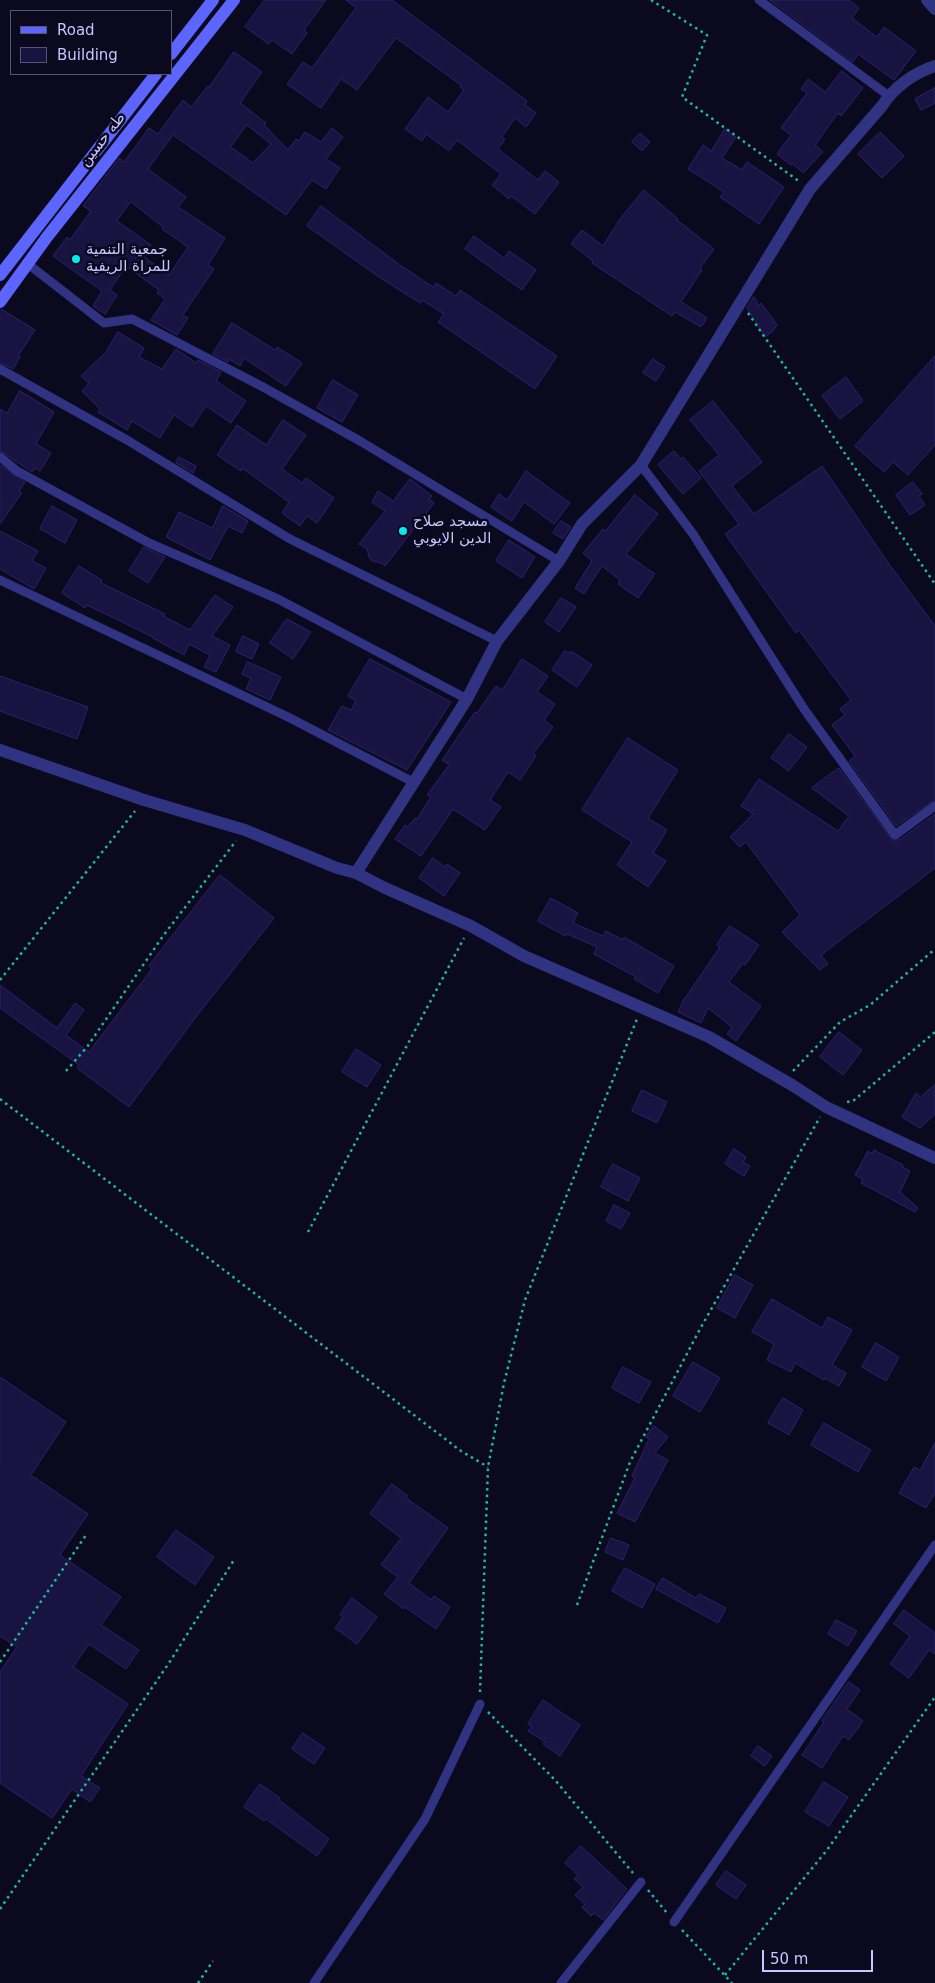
<!DOCTYPE html>
<meta charset="utf-8">
<style>
body{margin:0}
#map{position:relative;width:935px;height:1983px;overflow:hidden;background:#0b091d;font-family:"DejaVu Sans",sans-serif}
canvas{display:block}
.legend{position:absolute;left:10px;top:10px;width:162px;height:65px;box-sizing:border-box;background:#0b091d;border:1px solid #565477;margin:0;padding:6px 9px;list-style:none;font-size:15px;color:#c6c5ff}
.legend li{display:flex;align-items:center;gap:10px;height:25px}
.legend b{width:25px;border:1px solid #565477}
.scale{position:absolute;left:762px;top:1950px;width:111px;height:22px;box-sizing:border-box;border:2px solid #c6c5ff;border-top:0;padding-left:6px;font-size:15px;line-height:18px;white-space:nowrap;color:#c6c5ff;-webkit-text-stroke:4px #0b091d;paint-order:stroke}
</style>
<div id="map">
<canvas width="935" height="1983"></canvas>
<ul class="legend">
<li><b style="height:6px;background:#5c66ff"></b>Road</li>
<li><b style="height:14px;background:#181340"></b>Building</li>
</ul>
<div class="scale">50 m</div>
</div>
<script>
const ctx = document.querySelector('canvas').getContext('2d');
ctx.lineJoin = 'round';
function paint(path, color) { ctx.fillStyle = color; ctx.fill(path, 'evenodd'); }
function trace(path, color, width, dash) { ctx.strokeStyle = color; ctx.lineWidth = width; ctx.lineCap = dash ? 'butt' : 'round'; ctx.setLineDash(dash || []); ctx.stroke(path); }
function write(font, color, halo, rows, align = 'center') {
  ctx.font = font + ' "DejaVu Sans","Noto Naskh Arabic",sans-serif'; ctx.lineWidth = 5; ctx.setLineDash([]); ctx.textBaseline = 'middle'; ctx.strokeStyle = halo; ctx.fillStyle = color; for (const [text, x, y, turn = 0] of rows) {
    ctx.save(); ctx.translate(x, y); ctx.rotate((+turn || 0) * Math.PI / 180); ctx.textAlign = isNaN(turn) ? turn : align; if (halo) ctx.strokeText(text, 0, 0); ctx.fillText(text, 0, 0); ctx.restore();
  }
}
const building = new Path2D(`
 M265,0h61l-22,30 3,3 -15,21 -20,-14 -3,4 -24,-17z
 M346,0h46l135,101 -2,4 11,8 -10,14 -11,-9 -13,19 3,2 -7,10 40,31 7,-9 14,11 -24,32 -24,-18 -2,3 -17,-14 9,-11 -44,-34 -8,11 -23,-17 -4,7 -17,-12 23,-32 20,15 16,-22 -4,-3 1,-2 -65,-47 -39,52 -16,-11 -20,29 -34,-24 16,-22 9,6 44,-60z
 M770,0h79l10,8 -7,10 25,19 7,-10 32,24 -22,29 -36,-26 -5,8z
 M234,52l28,20 -22,31 26,20 -2,2 24,25 8,-11 3,2 6,-9 16,10 11,-14 11,9 -17,22 14,9 -14,21 -14,-9 -26,35 -113,-80 -25,34 38,28 -8,10 47,31 -17,27 6,4 -31,46 5,3 -11,17 -26,-15 14,-21 -8,-6 2,-3 -33,-24 -16,24 7,5 -12,19 -12,-8 9,-15 -49,-35 14,-19 3,3 21,-29 -8,-5 36,-48 5,4 25,-34 9,6 25,-34 8,7 17,-21 1,1zM247,125l24,19 -18,19 -22,-16zM131,202l32,25 -1,2 26,18 -19,28 -26,-19 8,-11 -34,-24z
 M842,71l21,17 -22,28 -3,-3 -23,32 8,7 -20,21 -11,-10 -1,2 -14,-11 14,-19 -10,-7 26,-35 -6,-4 7,-10 17,13z
 M935,88v15l-14,7 -6,-11z
 M725,129l11,8 -14,21 20,12 5,-8 37,25 -25,37 -39,-27 4,-5 -36,-23 15,-24 8,6z
 M880,132l24,24 -22,22 -24,-24z
 M640,133l10,9 -8,9 -10,-9z
 M644,190l34,29 -1,1 37,29 -14,19 2,2 -21,32 26,16 -6,9 -26,-15 -3,4 -80,-53 1,-2 -22,-17 11,-14 21,16 17,-27z
 M321,206l79,59 33,22 3,-4 20,13 4,-6 97,66 -22,33 -97,-67 6,-8 -22,-14 -2,3 -41,-26 -72,-51z
 M474,236l30,22 5,-7 27,19 -14,20 -57,-41z
 M754,297l5,9 2,-3 16,22 -5,7 -7,5 -18,-29z
 M0,310h3l32,20 -17,26 2,1 -7,12 -13,-6z
 M232,323l43,27 2,-3 25,16 -16,23 -42,-28 -4,8 -11,-7 -1,3 -15,-8z
 M118,332l26,16 -5,9 23,12 14,-20 20,14 2,-3 23,12 -5,9 30,20 -15,22 -25,-17 -14,21 -18,-12 -14,23 -28,-17 -5,9 -29,-18 2,-3 -18,-18 7,-8 -8,-7 25,-24z
 M935,356v89l-27,30 -15,-13 -9,10 -29,-26z
 M653,359l12,8 -9,14 -13,-8z
 M846,377l17,24 -23,18 -18,-23z
 M333,380l25,15 -16,27 -25,-14z
 M20,391l34,21 -18,32 15,9 -11,18 -5,-3 -3,4 -32,-21v-42l7,4z
 M713,401l49,61 -30,24 22,28 68,-48 67,98 46,62v174l-39,26 -47,-65 6,-5 -23,-31 13,-10 -5,-6 11,-9 -52,-70 -3,3 -71,-99 14,-10 -40,-53 20,-16 -29,-35z
 M283,420l23,15 -24,34 20,14 4,-5 28,20 -17,25 -10,-7 -7,10 -18,-13 7,-11 -47,-34 -1,3 -24,-16 20,-30 29,20z
 M674,451l7,8 2,-2 18,21 -18,16 -25,-29z
 M179,457l17,9 -3,7 -17,-10z
 M0,465l25,17 -6,9 3,2 -22,31z
 M526,471l44,32 -16,21 -30,-22 -12,19 -21,-14 8,-13 8,6z
 M410,479l22,17 -3,3 5,4 -49,63 -4,-3 -9,-2 -3,-4 -2,-8 -8,-5 26,-33 -13,-9 6,-11 15,10z
 M913,482l9,12 -3,2 6,9 -15,10 -14,-20z
 M635,495l23,19 -32,40 29,20 -17,24 -20,-14 2,-4 -18,-14 -18,28 -9,-6 17,-27 -9,-8 20,-24 2,2z
 M52,506l25,14 -12,23 -25,-14z
 M223,506l25,15 -6,12 -14,-7 -18,34 -44,-23 13,-25 33,16z
 M561,521l10,6 -8,12 -10,-6z
 M0,531l38,20 -6,10 14,7 -12,21 -34,-20z
 M509,540l26,17 -13,21 -26,-17z
 M144,547l21,10 -17,26 -19,-12z
 M79,566l23,14 -1,3 64,31 -2,2 27,14 25,-35 18,12 -21,29 18,9 -14,27 -12,-5 6,-12 -21,-11 -5,11 -31,-17v-1l-66,-32 -2,3 -23,-15z
 M561,598l15,9 -17,25 -14,-10z
 M287,619l24,13 -18,27 -23,-16z
 M243,636l16,8 -7,15 -16,-7z
 M565,651l4,2 2,-2 21,14 -15,22 -25,-17z
 M370,659l81,43 -44,68 -79,-40 14,-24 9,4 5,-9 -8,-5z
 M522,659l26,17 -11,16 18,12 -11,16 9,7 -20,27 3,2 -16,24 -12,-8 -18,28 11,7 -16,23 -32,-21 -32,47 -26,-17 10,-14 3,2 7,-9 2,1 14,-22 -4,-2 22,-30 -7,-5 33,-48 2,1 19,-27 6,4z
 M248,662l33,15 -11,23 -24,-11 5,-11 -9,-4z
 M0,676l88,31 -11,32 -77,-28z
 M789,734l18,13 -18,24 -18,-13z
 M628,738l50,32 -30,48 19,12 -14,23 13,8 -18,26 -31,-22 15,-23 -50,-32z
 M839,768l53,72h7l36,-26v54l-114,87 7,9 -8,6 -38,-38 18,-17 -54,-73 -6,5 -10,-10 23,-23 -12,-8 18,-27 79,52 11,-15 -37,-28z
 M433,858l12,9 2,-3 13,9 -16,23 -25,-18z
 M220,875l54,43 -75,95 -70,94 -52,-39 2,-3 -79,-57v-23l57,43 18,-25 9,7 -18,25 23,17 63,-83 -3,-3z
 M551,898l27,15 -5,10 30,13 3,-5 17,9 1,-3 50,29 -16,27 -24,-14 2,-2 -42,-23 3,-7 -30,-13 -2,2 -27,-15z
 M730,926l29,19 -14,20 -2,-2 -14,19 32,24 -25,35 -9,-7 5,-7 -24,-19 -7,15 -23,-11 5,-11 37,-54 -3,-2z
 M839,1032l23,18 -19,25 -23,-18z
 M356,1049l25,16 -14,22 -25,-15z
 M935,1085v29l-15,14 -18,-11 14,-24 4,4z
 M642,1090l25,12 -10,21 -25,-12z
 M734,1149l12,8 -3,5 7,4 -6,10 -19,-12z
 M874,1150l29,15 -1,2 8,4 -10,21 18,16 -3,4 -54,-29 2,-4 -8,-4 13,-24 5,3z
 M613,1164l27,14 -12,23 -27,-14z
 M614,1205l16,8 -9,16 -15,-8z
 M735,1275l18,10 -18,33 -18,-10z
 M772,1299l50,29 6,-11 24,13 -20,35 14,8 -7,13 -14,-8 -1,2 -29,-17 -4,9 -24,-12 7,-16 -22,-12z
 M876,1343l23,14 -13,24 -24,-14z
 M693,1362l27,16 -20,34 -27,-16z
 M623,1367l28,15 -12,21 -27,-15z
 M0,1377l66,45 -35,53 57,39 -28,41 61,42 -20,28 38,25 -13,19 -37,-25 -16,23 55,37 -47,72 19,12 -10,14 -18,-13 -20,29 -52,-35v-111l17,-25 -17,-11z
 M783,1398l20,12 -14,25 -21,-12z
 M824,1423l47,27 -13,22 -47,-27z
 M654,1426l14,11 -13,16 13,7 -33,62 -18,-9 18,-35 -3,-2 17,-37 -3,-2z
 M935,1443v50l-9,15 -27,-15 15,-26 6,3z
 M392,1484l15,11 -1,3 42,30 -39,55 22,17 3,-4 16,11 -14,22 -31,-22 -1,2 -20,-15 14,-17 -17,-12 20,-27 -31,-24z
 M176,1530l38,27 -19,28 -38,-28z
 M611,1538l18,7 -6,15 -18,-8z
 M625,1568l30,16 -13,24 -30,-17z
 M663,1578l33,20 3,-4 27,14 -8,15 -62,-34z
 M352,1598l25,19 -20,27 -22,-16 8,-11 -3,-2z
 M904,1610l31,23v21l-6,-4 -20,28 -19,-14 20,-28 -16,-12z
 M836,1620l21,11 -9,15 -20,-12z
 M849,1682l11,8 -13,19 16,12 -14,19 -6,-4 -21,32 -20,-13 22,-33 -2,-1z
 M543,1700l37,25 -20,31 -17,-12 2,-2 -17,-11 4,-5 -4,-2z
 M303,1733l22,15 -11,16 -22,-15z
 M758,1746l14,10 -7,10 -14,-10z
 M824,1782l24,15 -19,29 -24,-14z
 M260,1784l20,14 -1,2 50,39 -12,17 -51,-37 -2,2 -20,-14z
 M581,1846l46,43 -24,31 -9,-7 -3,3 -9,-9 3,-3 -10,-9 8,-8 -9,-8 4,-4 -13,-12z
 M726,1871l20,14 -10,14 -20,-14z`);
paint(building, '#181340');
trace(building, '#2b226e', 1);
trace(new Path2D(`
 M651,0l56,35 -25,62 118,85
 M748,313l187,271
 M0,980l135,-169
 M66,1071l21,-24 76,-111 73,-95
 M793,1071l47,-49 30,-17 65,-56
 M0,1099l461,352 27,16
 M847,1102l6,-1 82,-69
 M308,1232l156,-294
 M577,1605l53,-143 70,-133 120,-212
 M0,1662l86,-127
 M480,1692l8,-225 16,-84 21,-83 112,-281
 M488,1712l67,68 78,93
 M648,1890l19,23
 M0,1909l169,-246 65,-103
 M682,1930l50,53
 M725,1975l102,-125 108,-153
 M198,1983l15,-22`), '#1fb9a2', 2.5, [2.5, 4]);
trace(new Path2D(`
 M759,0l130,96
 M28,264l76,59 28,-4 131,68 97,54 199,120
 M0,369l127,71 163,99 207,102
 M0,457l17,14 132,72 129,56 189,100
 M641,465l52,69 111,175 91,126 40,-29
 M0,580l288,137 127,66
 M674,1922l261,-377
 M314,1983l111,-164 55,-115
 M561,1983l80,-101`), '#2f3381', 9);
trace(new Path2D(`
 M927,0l8,9
 M0,750l144,50 101,30 92,38 19,5 29,15 86,38 53,30 185,81 83,48 34,22 109,51
 M356,873l111,-174 30,-58 62,-80 23,-37 59,-59 169,-276 72,-83c12,-19 32,-33 53,-40`), '#2f3381', 12);
trace(new Path2D(`
 M171,54l42,-54
 M0,275l156,-201
 M0,302l47,-65 187,-237`), '#5c66ff', 12);
for (const [x, y, r, color] of [
 [76,259,5,"#00edf0"],
 [403,531,5,"#00edf0"]
]) { const dot = new Path2D(); dot.arc(x, y, r, 0, 2 * Math.PI); ctx.fillStyle = color; ctx.fill(dot); trace(dot, '#0b091d', 2); }
write('15px', '#c6c5ff', '#0b091d', [
 ["طه حسين",103,140,-52]
]);
write('15px', '#c6c5ff', '#0b091d', [
 ["جمعية التنمية",86,250],
 ["للمراة الريفية",86,267],
 ["مسجد صلاح",413,522],
 ["الدين الايوبي",413,539]
], 'left');
</script>
